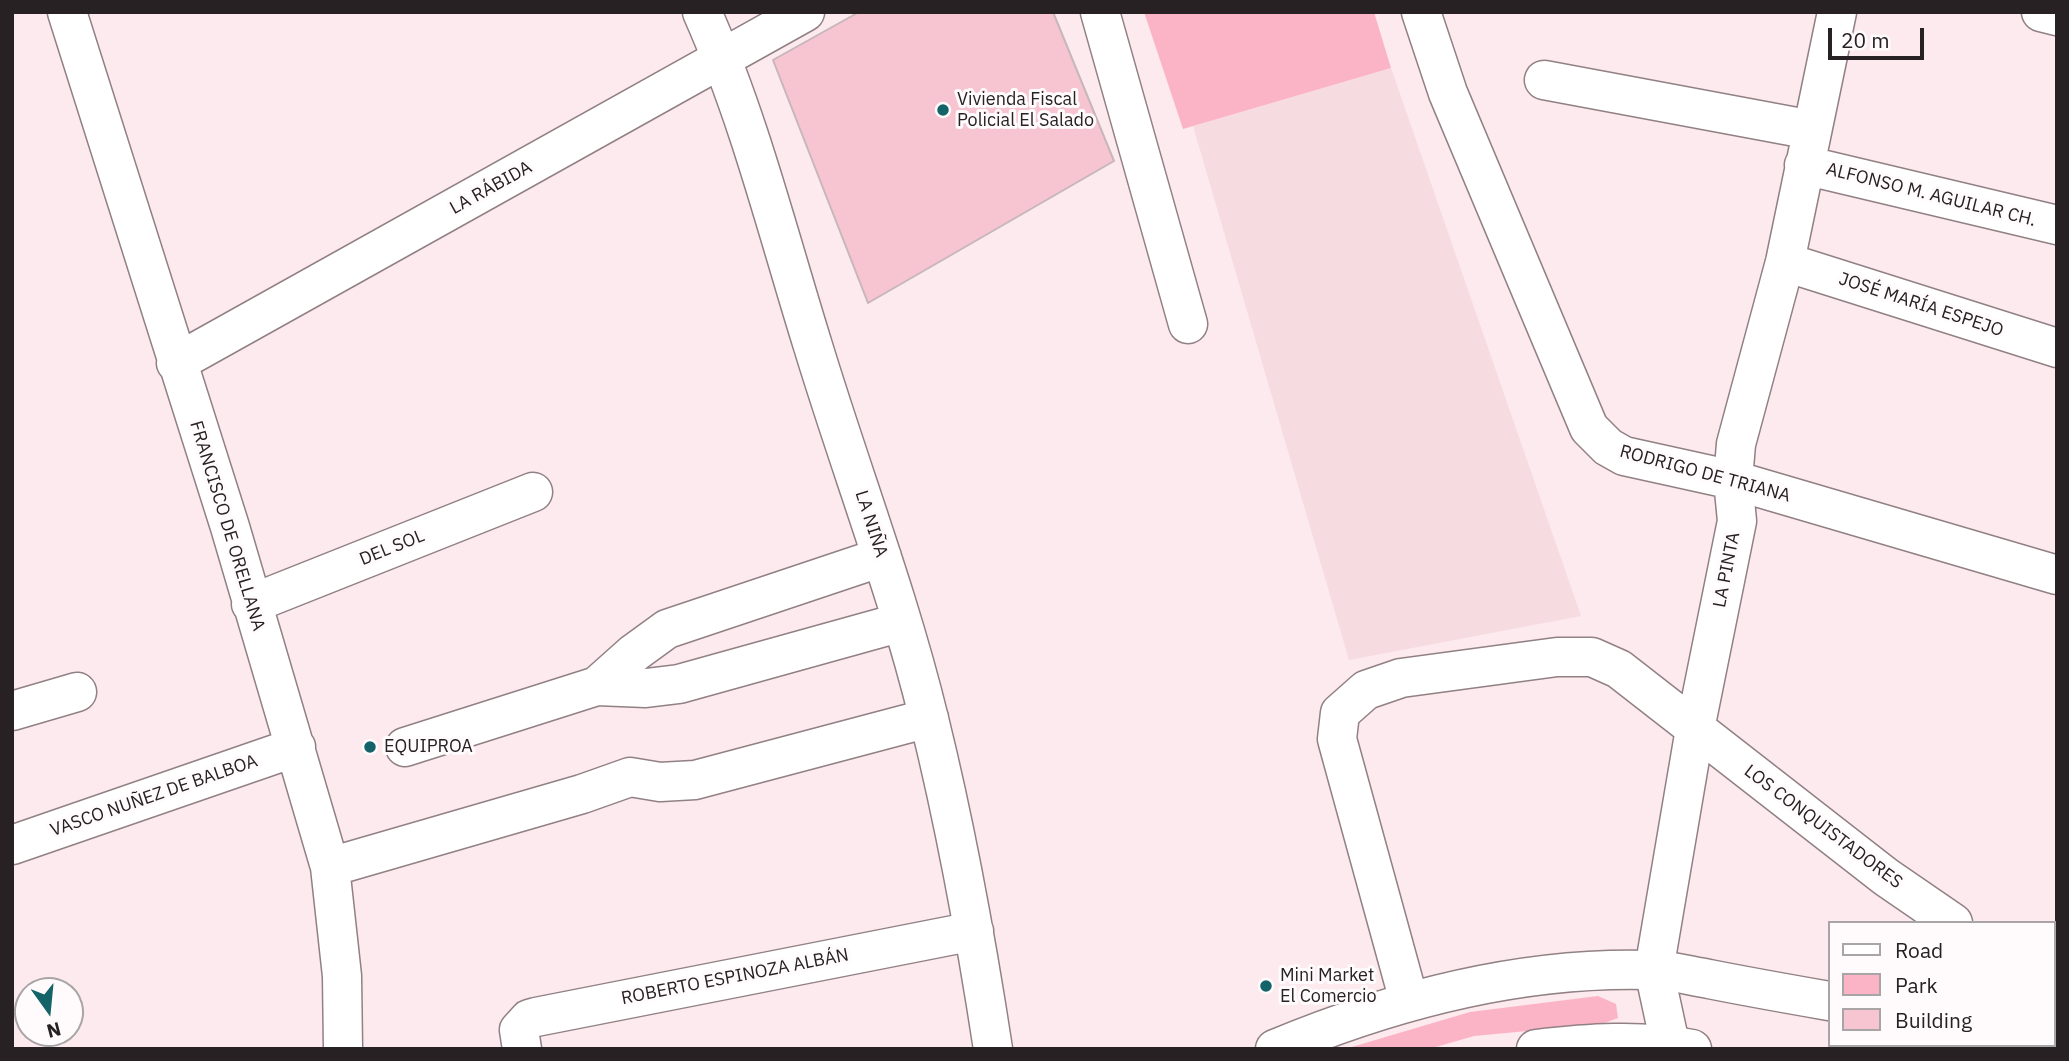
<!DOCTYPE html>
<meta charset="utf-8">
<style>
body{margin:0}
#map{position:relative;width:2069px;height:1061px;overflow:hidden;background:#fceaee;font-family:"IBM Plex Sans",sans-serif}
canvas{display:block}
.frame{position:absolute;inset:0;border:14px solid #282123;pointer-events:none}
.legend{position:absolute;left:1828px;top:921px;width:228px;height:126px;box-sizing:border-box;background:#fffbfc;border:2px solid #a9a4a5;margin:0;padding:9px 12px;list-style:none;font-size:21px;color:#282123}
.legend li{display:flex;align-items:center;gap:14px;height:35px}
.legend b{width:35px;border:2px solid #a9a4a5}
.north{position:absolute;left:14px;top:977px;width:70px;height:70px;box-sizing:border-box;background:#fffbfc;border:2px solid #a9a4a5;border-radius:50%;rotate:165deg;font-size:19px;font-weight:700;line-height:28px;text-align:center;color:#282123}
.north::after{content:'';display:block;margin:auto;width:24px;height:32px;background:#136369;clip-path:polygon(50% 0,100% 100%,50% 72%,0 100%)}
.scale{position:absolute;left:1828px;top:28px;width:96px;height:32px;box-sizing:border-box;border:4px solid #282123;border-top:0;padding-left:9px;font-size:21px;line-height:24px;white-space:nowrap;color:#282123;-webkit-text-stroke:5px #fffbfc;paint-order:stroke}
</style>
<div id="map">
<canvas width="2069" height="1061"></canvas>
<div class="frame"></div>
<ul class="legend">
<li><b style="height:9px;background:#fff"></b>Road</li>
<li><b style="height:19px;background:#fbb4c6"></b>Park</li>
<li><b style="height:19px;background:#f7c5d1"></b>Building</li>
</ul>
<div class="north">N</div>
<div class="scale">20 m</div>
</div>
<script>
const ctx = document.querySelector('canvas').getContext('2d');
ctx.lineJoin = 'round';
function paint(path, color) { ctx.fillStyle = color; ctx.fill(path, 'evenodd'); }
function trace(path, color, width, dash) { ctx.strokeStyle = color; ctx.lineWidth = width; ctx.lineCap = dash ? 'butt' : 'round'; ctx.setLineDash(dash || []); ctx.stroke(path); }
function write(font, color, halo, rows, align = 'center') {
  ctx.font = font + ' "IBM Plex Sans",sans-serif'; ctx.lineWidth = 6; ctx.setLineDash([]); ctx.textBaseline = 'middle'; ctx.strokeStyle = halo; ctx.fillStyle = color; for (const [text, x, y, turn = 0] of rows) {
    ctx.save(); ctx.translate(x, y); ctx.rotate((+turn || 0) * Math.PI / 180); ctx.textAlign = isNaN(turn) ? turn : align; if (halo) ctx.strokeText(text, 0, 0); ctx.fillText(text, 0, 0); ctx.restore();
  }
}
paint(new Path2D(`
 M1391,68l190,548 -232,44 -156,-534z`), '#f6dbe1');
paint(new Path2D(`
 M1144,12h230l17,56 -208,61z
 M1598,996l18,8 2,14 -16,6 -128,12 -45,13h-84l125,-37z`), '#fbb4c6');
const building = new Path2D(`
 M859,12h194l61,149 -246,142 -95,-243z`);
paint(building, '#f7c5d1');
trace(building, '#c7b6ba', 2);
const minor = new Path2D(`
 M67,12l163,515 100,340 12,109 1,73
 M702,12c48,108 76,222 111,334 38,125 85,246 116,373 27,109 47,219 64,330
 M1100,12l88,312
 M1421,12l27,81 141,335 19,19 16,9 109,24 324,95
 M2041,12l16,4
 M1544,80l268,50
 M1804,165l253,60
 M1785,262l272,86
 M176,363l629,-351
 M251,604l282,-112
 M597,686l37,-33 33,-24 215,-72
 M12,711l65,-19
 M405,747l192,-61 49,2 33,-4 223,-62
 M12,845l284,-98
 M330,867l252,-73 48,-17 30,5 35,-2 234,-62
 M2053,992l4,2
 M1409,1001l-72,-262 3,-26 26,-23 35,-12 156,-21h35l27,12 267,208 67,46
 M522,1049l-3,-19 10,-11 7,-2 438,-86
 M1668,1049l2,-5 -16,-74 41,-241 42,-208 -4,-41 3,-36 49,-182 52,-250`);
const major = new Path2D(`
 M1949,1045l7,4
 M1275,1049c120,-50 246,-83 376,-79 19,0 39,6 58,9 40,8 80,15 120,22
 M1536,1049c51,-6 105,-10 156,0`);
trace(minor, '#918084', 41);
trace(major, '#918084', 41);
trace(minor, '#fff', 38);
trace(major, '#fff', 38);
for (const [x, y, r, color] of [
 [943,110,7,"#136369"],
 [370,747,7,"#136369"],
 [1266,986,7,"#136369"]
]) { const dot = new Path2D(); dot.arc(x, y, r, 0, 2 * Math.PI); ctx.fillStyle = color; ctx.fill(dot); trace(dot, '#fffbfc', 2.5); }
write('18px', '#282123', '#fffbfc', [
 ["Vivienda Fiscal",957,100],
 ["Policial El Salado",957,121],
 ["EQUIPROA",384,747],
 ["Mini Market",1280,976],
 ["El Comercio",1280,997]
], 'left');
write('18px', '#282123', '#fffbfc', [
 ["LA RÁBIDA",491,188,-29],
 ["ALFONSO M. AGUILAR CH.",1931,195,14],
 ["JOSÉ MARÍA ESPEJO",1921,305,18],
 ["RODRIGO DE TRIANA",1705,474,15],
 ["LA NIÑA",871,524,72],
 ["FRANCISCO DE ORELLANA",227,526,73],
 ["DEL SOL",392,548,-22],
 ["LA PINTA",1727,570,-79],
 ["VASCO NUÑEZ DE BALBOA",154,796,-19],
 ["LOS CONQUISTADORES",1823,827,37],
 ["ROBERTO ESPINOZA ALBÁN",735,977,-11]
]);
</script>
